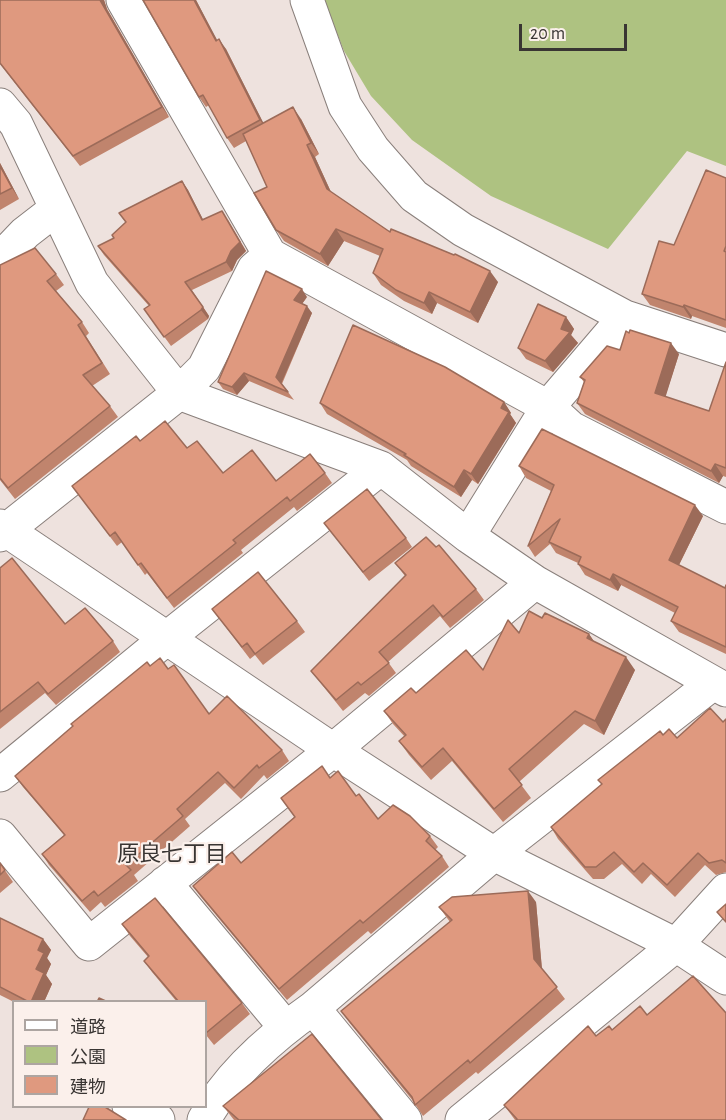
<!DOCTYPE html>
<meta charset="utf-8">
<style>
body{margin:0}
#map{position:relative;width:726px;height:1120px;overflow:hidden;background:#eee2de;font-family:"Alegreya Sans","Noto Sans JP",sans-serif}
canvas{display:block}
.legend{position:absolute;left:12px;top:1000px;width:195px;height:108px;box-sizing:border-box;background:#fbf0eb;border:2px solid #ada5a1;margin:0;padding:8px 10px;list-style:none;font-size:18px;color:#393533}
.legend li{display:flex;align-items:center;gap:12px;height:30px}
.legend b{width:30px;border:2px solid #ada5a1}
.scale{position:absolute;left:519px;top:24px;width:108px;height:27px;box-sizing:border-box;border:3px solid #393533;border-top:0;padding-left:8px;font-size:18px;line-height:21px;white-space:nowrap;color:#393533;-webkit-text-stroke:4px #fbf0eb;paint-order:stroke}
</style>
<div id="map">
<canvas width="726" height="1120"></canvas>
<ul class="legend">
<li><b style="height:8px;background:#fff"></b>道路</li>
<li><b style="height:16px;background:#aec281"></b>公園</li>
<li><b style="height:16px;background:#df997f"></b>建物</li>
</ul>
<div class="scale">20 m</div>
</div>
<script>
const ctx = document.querySelector('canvas').getContext('2d');
ctx.lineJoin = 'round';
function paint(path, color) { ctx.fillStyle = color; ctx.fill(path, 'evenodd'); }
function trace(path, color, width, dash) { ctx.strokeStyle = color; ctx.lineWidth = width; ctx.lineCap = dash ? 'butt' : 'round'; ctx.setLineDash(dash || []); ctx.stroke(path); }
function write(font, color, halo, rows, align = 'center') {
  ctx.font = font + ' "Alegreya Sans","Noto Sans JP",sans-serif'; ctx.lineWidth = 4.5; ctx.setLineDash([]); ctx.textBaseline = 'middle'; ctx.strokeStyle = halo; ctx.fillStyle = color; for (const [text, x, y, turn = 0] of rows) {
    ctx.save(); ctx.translate(x, y); ctx.rotate((+turn || 0) * Math.PI / 180); ctx.textAlign = isNaN(turn) ? turn : align; if (halo) ctx.strokeText(text, 0, 0); ctx.fillText(text, 0, 0); ctx.restore();
  }
}
paint(new Path2D(`
 M324,0h402v166l-39,-15 -79,98 -117,-53 -79,-56 -41,-44 -27,-45z`), '#aec281');
const minor = new Path2D(`
 M123,0l147,255 278,152 23,21 155,79
 M307,0l38,106 28,43 41,47 49,34 162,87 101,33
 M0,105l16,19 76,159 87,110 202,75 87,68 67,46 191,108
 M0,259l25,-26 31,-24
 M0,526l333,224 161,104 182,91 50,33
 M0,535l179,-142 25,-25 50,-99 16,-14
 M468,536l80,-129 77,-90
 M0,775l167,-137 214,-170
 M0,836l89,108 244,-194 202,-168
 M165,883l121,145
 M313,1008l92,112
 M129,1106l29,14
 M204,1120c23,-44 69,-84 109,-112l181,-154 218,-170
 M462,1120l214,-175 50,-55`);
trace(minor, '#897f7b', 35);
trace(minor, '#fff', 33);
paint(new Path2D(`
 M0,0h104l3,9 62,108 -89,49 -80,-102z
 M196,0l21,41 9,8 37,74 38,-4 18,35 -4,3 16,35 59,40 108,50 -20,41 -41,-20 -5,11 -28,-13 -23,-16 -8,-12 7,-17 -36,-15 -16,25 -44,-25 -8,-11 -9,-43 -21,-46 -12,7 -7,-10 -18,-33 -3,2 -7,-10z
 M0,163l19,36 -19,11z
 M726,178v150l-34,-12 -1,3 -41,-14 -8,-11 32,-49z
 M182,181l6,9 15,30h25l18,31 -9,9 -5,11 -40,19 17,26 -1,3 -37,27 -27,-37 5,-3 -45,-51 -6,-9 16,-8 12,-15 -7,-10z
 M0,265l56,9 8,11 -8,6 26,31 7,11 -3,3 24,38 -18,12 18,20 8,11 -103,82 -15,-19z
 M307,297l-5,7 10,9 -30,71 12,16 -45,-19 -12,14 -14,-6 -5,-7z
 M566,317l8,12 -3,6 7,8 -25,29 -27,-13 -8,-11z
 M620,350l59,4 -14,43 44,14 17,-49v115l-3,-1 -4,7 -134,-69 -8,-11 7,-21 -4,-5z
 M504,402l7,11 -1,1 6,9 -38,61 -6,-4 -11,17 -50,-31 -4,-6 -80,-46 -7,-11z
 M140,441l47,7 36,25 53,8 49,-8 7,10 -35,28 -3,-4 -53,43 2,3 -69,55 -27,-35 -2,2 -23,-33 -5,4 -45,-60z
 M519,466l184,50 -24,49 46,23 1,-3v69l-47,-22 -8,-11 4,-8 -54,-28 -3,6 -33,-16 -7,-11v-1l-22,-10 -6,-9 -15,13 -7,-11 23,-55 -25,-13z
 M324,523l82,15 6,9 -43,34z
 M436,547l40,42 8,11 -34,28 -10,-12 -52,46 8,11 -27,23 -4,-3 -22,18 -32,-40 94,-95 -10,-13z
 M0,568l65,56 48,17 7,11 -64,53 -11,-12 -45,36z
 M212,609l85,12 8,11 -42,33 -8,-10 -5,4z
 M542,618l47,16 5,8 41,28 -31,65 -20,-11 -65,58 12,16 -28,24 -51,-61 -21,19 -22,-25 -10,-14 6,-4 -12,-13 -9,-13 32,-18 67,-23 36,-37z
 M150,666l18,3 41,45 73,36 7,11 -22,18 -3,-4 -23,24 -16,-16 -40,36 5,7 -56,49 4,6 -33,26 -4,-5 -11,10 -41,-47 -7,-11 22,-19 -41,-48 -8,-11z
 M726,719v153l-10,3 -11,-10 -30,32 -24,-23 -9,10 -20,-20 -18,15h-11l-35,-40 -7,-12 112,-92 14,3 46,-16z
 M330,778l26,18 22,23 52,17 8,11 -3,3 7,6 7,11 -78,67 -3,-3 -81,69 -86,-103 -8,-11 48,-23 53,-46z
 M0,863l13,19 -13,11z
 M536,902l6,67 23,30 -87,75 -2,-2 -53,44 -10,-15 -64,-79 -8,-11 109,-89 -11,-15z
 M0,918l43,21 8,11 -4,8 4,6 -5,11 6,9 -8,18h-30l-14,-7z
 M122,924l120,79 8,11 -36,31 -8,-10v-33h-29l-25,-30 -8,-11 4,-4 -18,-21z
 M726,1014l-211,106 -11,-15 92,-69 16,-6 35,-15z
 M223,1106l159,14h-148z`), '#c0846d');
paint(new Path2D(`
 M100,0h4l3,9 62,108 -7,-10z
 M194,0h2l27,51 -7,-10z
 M219,39l7,10 41,81 -7,-10z
 M293,107l8,12 18,35 -8,-11z
 M307,145l8,12 20,44 -8,-12z
 M0,163l19,36 -7,-11 -12,-22z
 M182,181l6,9 20,39 -6,-9z
 M222,211l24,40 -9,9 -5,11 -6,-9z
 M336,229l8,12 -16,25 -8,-12z
 M490,271l8,11 -20,41 -8,-11z
 M302,289l5,8 -8,11 -5,-8z
 M429,292l8,11 -5,11 -8,-11z
 M684,305l8,11 -1,3 -8,-12z
 M307,306l5,7 -31,71 -5,-7z
 M203,307l6,9 -1,3 -7,-9z
 M566,317l8,12 -3,6 7,8 -25,29 -8,-11z
 M671,343l8,11 -16,51 -8,-12z
 M244,373l5,8 -12,14 -5,-8z
 M504,402l7,11 -1,1 6,9 -38,61 -7,-10 30,-66z
 M715,464l8,12 -4,7 -8,-12z
 M464,470l8,10 -11,17 -7,-10z
 M695,505l8,11 -27,55 -7,-11z
 M613,574l8,11 -3,6 -8,-11z
 M589,634l9,13 -11,-9z
 M626,657l9,13 -31,65 -9,-14z
 M528,891l8,11 6,68 -8,-11z
 M43,939l8,11 -4,8 4,6 -5,11 6,9 -8,18h-13l7,-52z`), '#9c6b59');
const building = new Path2D(`
 M0,0h100l62,107 -89,49 -73,-93z
 M143,0h51l22,41 3,-2 41,81 -33,18 -24,-43 -4,2z
 M293,107l18,36 -4,2 20,44 63,43 1,-3 63,26 1,-1 35,17 -20,41 -41,-20 -5,11 -28,-13 -23,-17 10,-24 -47,-20 -16,25 -44,-24 -22,-37 13,-6 -24,-53z
 M0,166l12,22 -12,6z
 M706,170l20,8v68l-2,5 2,1v68l-42,-15 -1,2 -41,-13 17,-53 15,4z
 M182,181l20,39 20,-9 18,31 -9,9 -5,11 -41,20 18,25 -2,3 -37,27 -20,-28 6,-4 -52,-59 16,-8 -2,-3 14,-13 -7,-9z
 M35,248l21,26 -9,7 35,41 -4,3 24,38 -19,12 27,31 -102,82 -8,-10v-213z
 M266,271l36,18 -8,11 13,6 -31,71 12,15 -44,-19 -12,14 -14,-5z
 M538,304l28,13 -5,12 9,3 -25,29 -27,-13z
 M353,325l92,42 59,35 -3,6 8,4 -38,62 -7,-4 -10,17 -50,-32 2,-1 -86,-51z
 M630,330l41,13 -16,50 54,18 17,-49v106l-11,-4 -4,7 -134,-68 8,-23 -5,-3 27,-31 13,4 6,-19 3,2z
 M165,421l22,27 10,-7 26,32 29,-23 24,31 34,-27 15,19 -35,28 -3,-4 -54,43 3,3 -69,55 -26,-35 -3,2 -23,-33 -5,4 -38,-50 64,-50 4,5z
 M542,429l153,76 -26,55 56,28 1,-3v62l-55,-26 7,-14 -65,-33 -3,6 -32,-16 3,-7 -32,-15 11,-23 -32,27 26,-61 -35,-19z
 M367,489l39,49 -43,34 -39,-49z
 M426,537l10,10 3,-2 37,44 -33,28 -10,-12 -54,47 10,11 -28,22 -3,-3 -22,18 -25,-29 95,-96 -11,-12z
 M12,558l53,66 20,-16 28,33 -65,53 -10,-12 -38,30v-144z
 M258,572l39,49 -42,33 -8,-11 -5,4 -30,-38z
 M529,611l13,7 3,-5 44,21 -2,4 39,19 -31,64 -20,-10 -66,58 13,16 -28,24 -51,-61 -21,19 -23,-26 7,-6 -22,-24 27,-23 5,5 50,-43 17,20 25,-50 11,13z
 M160,658l8,11 6,-4 35,49 18,-18 55,54 -23,18 -2,-3 -23,23 -16,-16 -41,37 6,7 -57,49 5,5 -33,26 -4,-5 -12,10 -40,-47 23,-19 -50,-59 58,-50 -2,-2 76,-62 3,4z
 M710,708l13,14 3,-3v144l-4,-3 -13,3 -11,-10 -31,32 -24,-22 -9,9 -20,-20 -18,15h-11l-34,-40 51,-43 -4,-4 62,-49 3,4 6,-6 8,9z
 M322,766l8,12 8,-7 18,25 3,-2 19,25 15,-14 17,11 20,20 -4,5 16,15 -79,67 -3,-3 -81,69 -86,-103 39,-34 9,11 54,-46 -14,-19z
 M0,863l5,7 -5,5z
 M528,891l6,68 23,28 -87,76 -2,-3 -53,45 -3,-8 -71,-86 111,-91 -13,-13 13,-10z
 M155,898l87,105 -36,30v-31h-27l-35,-41 5,-5 -27,-32z
 M726,904v18l-9,-10z
 M0,918l43,21 -5,11 6,3 -8,16 8,4 -13,29h-2l-29,-15z
 M693,976l33,37v107h-210l1,-1 -13,-14 84,-79 8,10 13,-10 3,4 28,-24 7,9z
 M99,998l9,4h-11z
 M312,1034l70,86h-143l-16,-14z
 M89,1107h16l21,13h-43z`);
paint(building, '#df997f');
trace(building, '#9c6b59', 1.5);
write('22px', '#393533', '#fbf0eb', [
 ["原良七丁目",172,854]
]);
</script>
